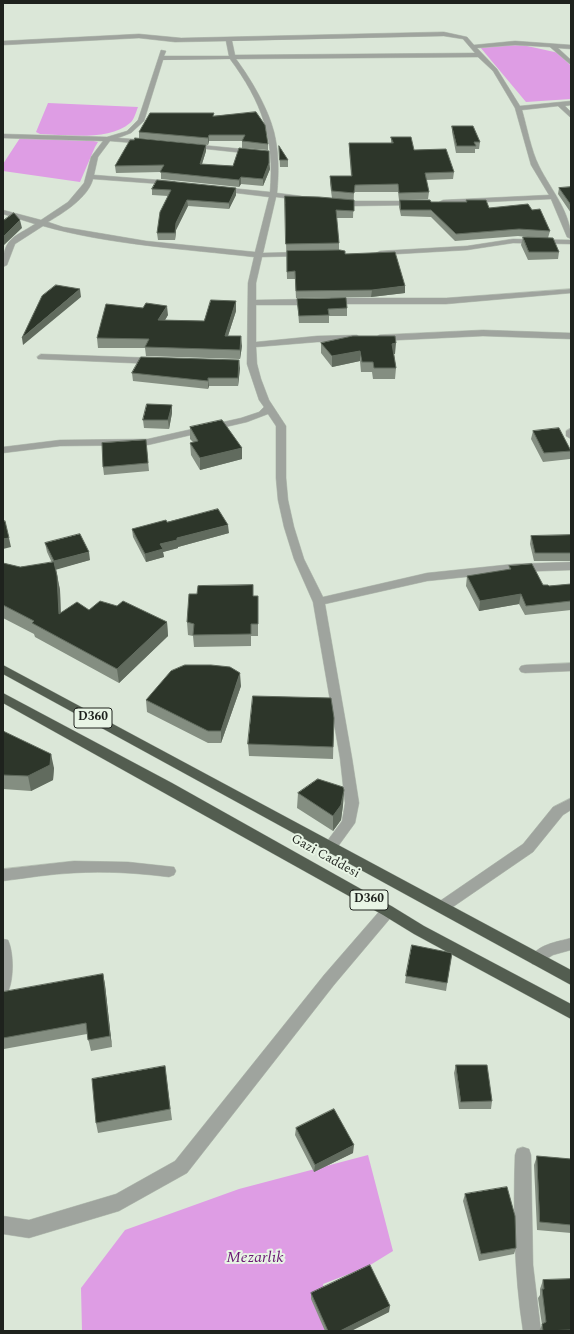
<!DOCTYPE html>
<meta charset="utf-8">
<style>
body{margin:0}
#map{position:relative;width:574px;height:1334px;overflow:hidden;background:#dbe7d8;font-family:Spectral,serif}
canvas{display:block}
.frame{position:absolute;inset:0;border:4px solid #1e221d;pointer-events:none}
</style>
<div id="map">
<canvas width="574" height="1334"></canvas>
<div class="frame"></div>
</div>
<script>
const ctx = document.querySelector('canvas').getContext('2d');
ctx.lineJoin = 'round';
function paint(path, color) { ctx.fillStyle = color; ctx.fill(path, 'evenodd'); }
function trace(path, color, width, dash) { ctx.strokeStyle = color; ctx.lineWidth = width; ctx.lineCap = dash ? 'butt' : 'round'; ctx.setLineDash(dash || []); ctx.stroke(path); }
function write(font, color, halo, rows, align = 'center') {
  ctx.font = font + ' Spectral,serif'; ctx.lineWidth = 4; ctx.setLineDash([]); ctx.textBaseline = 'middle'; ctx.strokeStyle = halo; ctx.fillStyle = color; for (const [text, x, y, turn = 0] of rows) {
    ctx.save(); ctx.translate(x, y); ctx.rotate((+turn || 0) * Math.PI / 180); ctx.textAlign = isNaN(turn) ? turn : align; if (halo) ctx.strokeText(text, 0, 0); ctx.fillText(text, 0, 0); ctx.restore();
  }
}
paint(new Path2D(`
 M518,44l41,9 12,13v33l-45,3 -46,-55z
 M48,103l90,4c-2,5 -4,13 -8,16 -20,18 -64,12 -90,11l-4,-2z
 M20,138l74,3 4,1 -3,5 -15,35 -77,-11v-7z
 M368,1155l25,96 -26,16 -44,17 7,47h-248l-1,-43 44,-58 114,-41z`), '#de9de4');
const street = new Path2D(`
 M444,32l23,5 7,8 41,-4 56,4v4l-13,-1 13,12v5l-21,-18 -35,-2 -38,3 20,21 23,37 51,-5v4l-6,1 6,6v6l-13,-12 -36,4c5,17 9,40 17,56 12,24 32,46 32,73l-4,-2 -16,-38 -108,5 -4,-2 4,-2 106,-5 -18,-30 -16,-57 -22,-37 -15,-14 -242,2c15,20 32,49 38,73 5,20 5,41 3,61l24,3 4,2 -4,2 -25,-3 -13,56 39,-1 4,2 -4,2 -40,1 -6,26v17l57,-1 4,3 -4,3h-57v37l61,-6 40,-1 4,3 -4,3 -40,1 -61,5 1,17 4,15 8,21 17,26v52l2,22 6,27 10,32 19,38 104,-24 87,-9 57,-2v8l-57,2 -87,9 -102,23 27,154 7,45 -4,20 -21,29 -5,2 -5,-2 -2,-4 20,-27 3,-18 -5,-45 -27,-156 -19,-43 -10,-32 -6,-27 -2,-22v-52l-8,-12 -21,8 -99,23 -88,1 -57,7v-6l57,-7 88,-1 93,-21 18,-6 5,-5 -5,-7 -12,-36 1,-81 6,-26c-69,-8 -144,-12 -211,-31l-28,18 -8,21 -4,2c0,-29 10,-29 32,-43l-32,-10v-4l38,10 27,-18 16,-19 7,-26 12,-16 -100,-3v-4l104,3 20,-6 11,-11 23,-70 5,1 -2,5h65l-3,-15 -51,1 -36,-4 -136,7v-4l136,-7 42,4zM444,36l19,3 12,14 -240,2 -3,-14zM230,59c32,43 45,80 40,133l-50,-5 -4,2 4,2 49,6 -14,55 -109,-11 -83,-14 -15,-5c15,-9 40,-24 45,-43l82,6v-4h-3l-78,-6 4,-18 12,-16 36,3 3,-2 -3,-2 -28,-2 13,-5 13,-12 19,-61z
 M190,144l63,6 3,2 -3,2 -65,-7v-2z
 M334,201h81l4,2 -4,2 -62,1 -19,-1z
 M513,239l58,1v4l-58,-1 -46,7 -87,5 -4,-2 4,-2 87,-5z
 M571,289v4l-125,11h-115l-4,-3 4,-3h115z
 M483,330l88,3v6l-88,-3 -104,5 -4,-3 4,-3z
 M41,354l114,4 5,3 -5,3 -117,-5 -1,-2z
 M571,428v11l-5,-3v-5z
 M571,663v8l-46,2 -4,-1 -2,-3 2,-3 4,-1z
 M571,798v12l-8,5 -30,37 -86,59 -5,2 -5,-2 -2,-4 2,-4 86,-59 30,-37z
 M74,861l54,1 46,5 2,4 -2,4 -5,2c-32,-4 -64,-6 -95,-4 -24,1 -47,5 -71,8v-12z
 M388,905l5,2 2,4 -2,4 -59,70 -147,188 -68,38 -90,27 -26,-4v-18l26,4 87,-26 59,-33 149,-186 59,-68z
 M571,938v12l-18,5 -16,10 -5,-1 -2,-5c7,-15 27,-17 41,-21z
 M3,939l5,1c6,12 6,40 0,52l-5,2z
 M523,1147l6,2 2,6 2,110 8,66h-18c-9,-59 -10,-117 -8,-176l2,-6z`);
const highway = new Path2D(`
 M3,665l568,305v15l-568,-311z
 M3,693l169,90 221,124 31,19 147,78v15l-157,-85 -31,-19 -380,-212z`);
trace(street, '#b9c4b6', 1);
trace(highway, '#b9c4b6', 1);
paint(street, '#9fa49e');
paint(highway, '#535d50');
paint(new Path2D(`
 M214,116l54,28v6l-26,-2v-7h-33l-1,4 -69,-7v-6z
 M452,126l28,16 -1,7h-4v4h-19l-4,-21z
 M391,137l63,35 -1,7 -27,1 3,12 -1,7 -29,1 -1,-8h-44l-1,26h-17l3,25v7l6,4 60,39 -34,4 -75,1 -1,-19h-8l-2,-75 47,-6 -2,-14v-8h21l-2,-26v-7h42z
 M279,146l9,14v7h-8z
 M206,151l-4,13 31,2 36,-15 1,18 -7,17 -22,-2 -2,3 -78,-8v-7l-45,1 -1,-7z
 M571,187v26l-13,-19 1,-6z
 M236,188v7l-7,14 -41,-3 -12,24 -1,10h-17l-1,-7 11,-37 -16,-1v-6z
 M400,200l31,2h35v-2l23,8 61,23 -2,7 11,14 -1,7 -30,1 -7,-15 2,-8 14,1 -19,-2 -63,5 -24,-24 -30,-1 -2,-9z
 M297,299l50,9v8h-18v7h-30z
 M236,301v10l-8,25 14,10 -2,13 -94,-3 -1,-8h-47l-1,-10 71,-23 -3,5 39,1z
 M321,343l74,11h-1l2,14 -1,11h-22l-1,-7h-11l-1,-11 -28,6 -11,-14z
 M240,368l-2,18h-29l-1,3 -75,-8 -1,-8z
 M172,405v8l-3,16 -25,-1 -1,-8z
 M190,427l52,21v11l-42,11 -9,-15 -1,-12 3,-1 -3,-3z
 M533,431l38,19 -1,9 -27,3 -12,-23z
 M146,440l3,31 -45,4 -1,-8z
 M167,522l62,11 -51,14v1l-15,4 1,5 -18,5 -13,-25 -1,-8z
 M571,535v26h-37l-4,-17 1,-8z
 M45,543l45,17 -34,9 4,21 1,22 28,-2 78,12 1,14 -49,47 -84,-46 -1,-3 -31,-16v-55l17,4 32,-4 -5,-11z
 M509,566l34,19 6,1 22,-2v26l-46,5 -6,-11 -40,7 -13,-25 1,-10 42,-6z
 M254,596l4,12v28h-7v10l-57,1 -1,-11 -5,-1 -1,-13z
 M241,686l-20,57h-13l-61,-31 -1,-12z
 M334,718l-1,41 -84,-3 -1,-12z
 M3,731l51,37 -1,12 -22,11 -28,-2z
 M344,790l-1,15 -2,15 -8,11 -36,-23 1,-15z
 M452,953l-6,38 -41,-8 1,-7z
 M103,974l2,11 7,62 -21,4 -4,-17 -83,15 -1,-3v-54z
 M456,1065l36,36 -1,8h-32l-5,-36z
 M165,1066l7,54 -74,13 -2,-10z
 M296,1128l57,25 -39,19 -19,-37z
 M537,1156l34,3v74l-34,-3 -3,-65z
 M465,1194l51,54 -2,6 -35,7 -16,-60z
 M571,1279v52h-32l3,-6 -4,-27 2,-3v-6l3,-9z
 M311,1293l78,19 -38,19h-26l-14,-32z`), '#848e81');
paint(new Path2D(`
 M209,135v6l-1,4v-7z
 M206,145v6l-6,19v-6z
 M269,163l1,6 -7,17v-7z
 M241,177v7l-2,3v-7z
 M236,188v7l-7,14v-6z
 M187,200l1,6 -12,24 -1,10v-7l1,-10z
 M20,220l2,8 -19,18v-9z
 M405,286v7l-34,4 1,-7z
 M80,289l1,8 -58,48 -1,-7z
 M236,301v10l-11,34v-9z
 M167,306l1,9 -9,15 -1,-10z
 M241,336l1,10 -2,13v-9z
 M396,343l-1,11h-4l1,-10z
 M360,351v10l-28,6v-11z
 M239,360l1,8 -2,18v-8z
 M208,378l1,8 -1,3z
 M172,405v8l-3,16 -1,-9z
 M242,448v11l-42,11v-12z
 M228,525l1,8 -51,14v1l-15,4 1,5 -18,5 -1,-8 15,-10 17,-6z
 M9,538l2,9 -8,2v-10z
 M89,552l1,8 -35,10 -1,-9z
 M57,576l3,14 1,38 -2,-14z
 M521,594l-2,10 -40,7 1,-10z
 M167,622l1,14 -49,47 -2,-14z
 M240,673l1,13 -20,57v-12z
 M51,754l3,14 -1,12 -22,11 -3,-15z
 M344,790l-1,15 -2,15 -8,11v-15z
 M103,974l2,11 7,62 -2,-11z
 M354,1145l-1,8 -39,19 1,-7z
 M390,1306l-1,6 -38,19h-11z`), '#616b5e');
const building = new Path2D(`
 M256,112l9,13 3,19 -26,-3 3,-6h-36l-1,3 -69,-6 11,-19h64l-1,3z
 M452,126h21l7,16h-6l2,4h-19z
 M391,137h20l3,13 32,-1 8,23 -29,1 4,19 -30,1 -1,-9 -43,1 -1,8 -22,-2 -2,-15h22l-3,-33h44z
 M135,138l71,7 -6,19 33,2 6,-18 30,3v12l-6,16 -22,-2 -2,3 -79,-8 4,-7 -49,1 15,-26h4z
 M279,146l9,14h-8z
 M157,180l79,8 -7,15 -42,-3 -11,23 -1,10h-18l3,-21 11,-22 -19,-1z
 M571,187v18l-12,-17z
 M285,196l34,1 35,3v11l-18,-1 3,33 -53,1z
 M400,200h30l1,2h36l-1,-2h20l3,8 39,-4 4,6 8,-1 10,22 -31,-2 -63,5 -25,-24h-30z
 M14,213l6,7 -17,17v-16z
 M523,237l30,1 6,14h-30z
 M340,250l5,1v3l50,-2 10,34 -33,4 -76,1 -1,-20 -8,1v-21z
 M56,285l24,4 -58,49 20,-42z
 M346,298l1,10 -19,1 1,6 -30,1 -2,-17z
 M211,300l25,1 -11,35h16l-1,14 -95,-3 4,-8 -52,-1 9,-34 37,4 3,-5 21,3 -9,14 46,1z
 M353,336h42l1,7 -4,1 4,24h-22l-1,-6h-11l-2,-11 -28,5 -11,-13z
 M141,357l98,3 -1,18h-30v3l-76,-8z
 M147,404l25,1 -4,15h-25z
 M222,420l20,28 -42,10 -10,-15 8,-2 -8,-14z
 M559,428l12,23 -27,2 -11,-22z
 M146,440l2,23 -45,4 -1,-24z
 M218,509l10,16 -51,13v2l-17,4 3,5 -18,5 -13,-25 34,-9 1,2z
 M5,521l4,17 -6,1v-17z
 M80,534l9,18 -35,9 -9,-18z
 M571,535v18h-36l-4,-17z
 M54,562l3,14 2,38 18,-12 12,8 11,-9 17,5 6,-5 44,21 -50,47 -85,-46 2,-2 -31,-16v-42l17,4z
 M532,564l11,21h5l1,1 22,-2v17l-45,5 -5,-12 -41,7 -13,-25 44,-7 -2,-3z
 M253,585v11h5v28h-7v10l-58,1 1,-11 -7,-2 2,-28h8l1,-8z
 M185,665h26l19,2 10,6 -19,58h-13l-62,-31 25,-29z
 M253,696l78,2 3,20 -1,29 -85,-3z
 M3,731l48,23 -1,11 -22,11 -25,-1z
 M318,779l25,8 1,3 -3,15 -8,11 -35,-23z
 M412,945l40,8 -5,30 -41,-7z
 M103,974l7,62 -22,4 -2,-17 -83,15v-46z
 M456,1065h31l5,36 -31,1z
 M165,1066l5,43 -74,14 -4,-44z
 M334,1109l20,36 -39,20 -19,-37z
 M537,1156l34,3v66l-31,-3z
 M507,1187l8,29 1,32 -35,6 -16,-60z
 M370,1265l20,41 -50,25h-12l-17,-38z
 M571,1279v51l-28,1 -1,-7 4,-2 -4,-33h2l-1,-9z`);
paint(building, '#2d362a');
trace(building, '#616b5e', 1);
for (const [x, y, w] of [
 [93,718,38],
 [369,900,38]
]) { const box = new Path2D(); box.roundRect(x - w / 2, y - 10, w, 20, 3); ctx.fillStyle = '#e8f5e5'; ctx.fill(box); trace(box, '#1e221d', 1); }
write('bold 12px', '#1e221d', null, [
 ["D360",93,718],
 ["D360",369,900]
]);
write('13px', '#1e221d', '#e8f5e5', [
 ["Gazi Caddesi",325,857,29]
]);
write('italic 16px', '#6a1873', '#e8f5e5', [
 ["Mezarlık",255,1259]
]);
</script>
